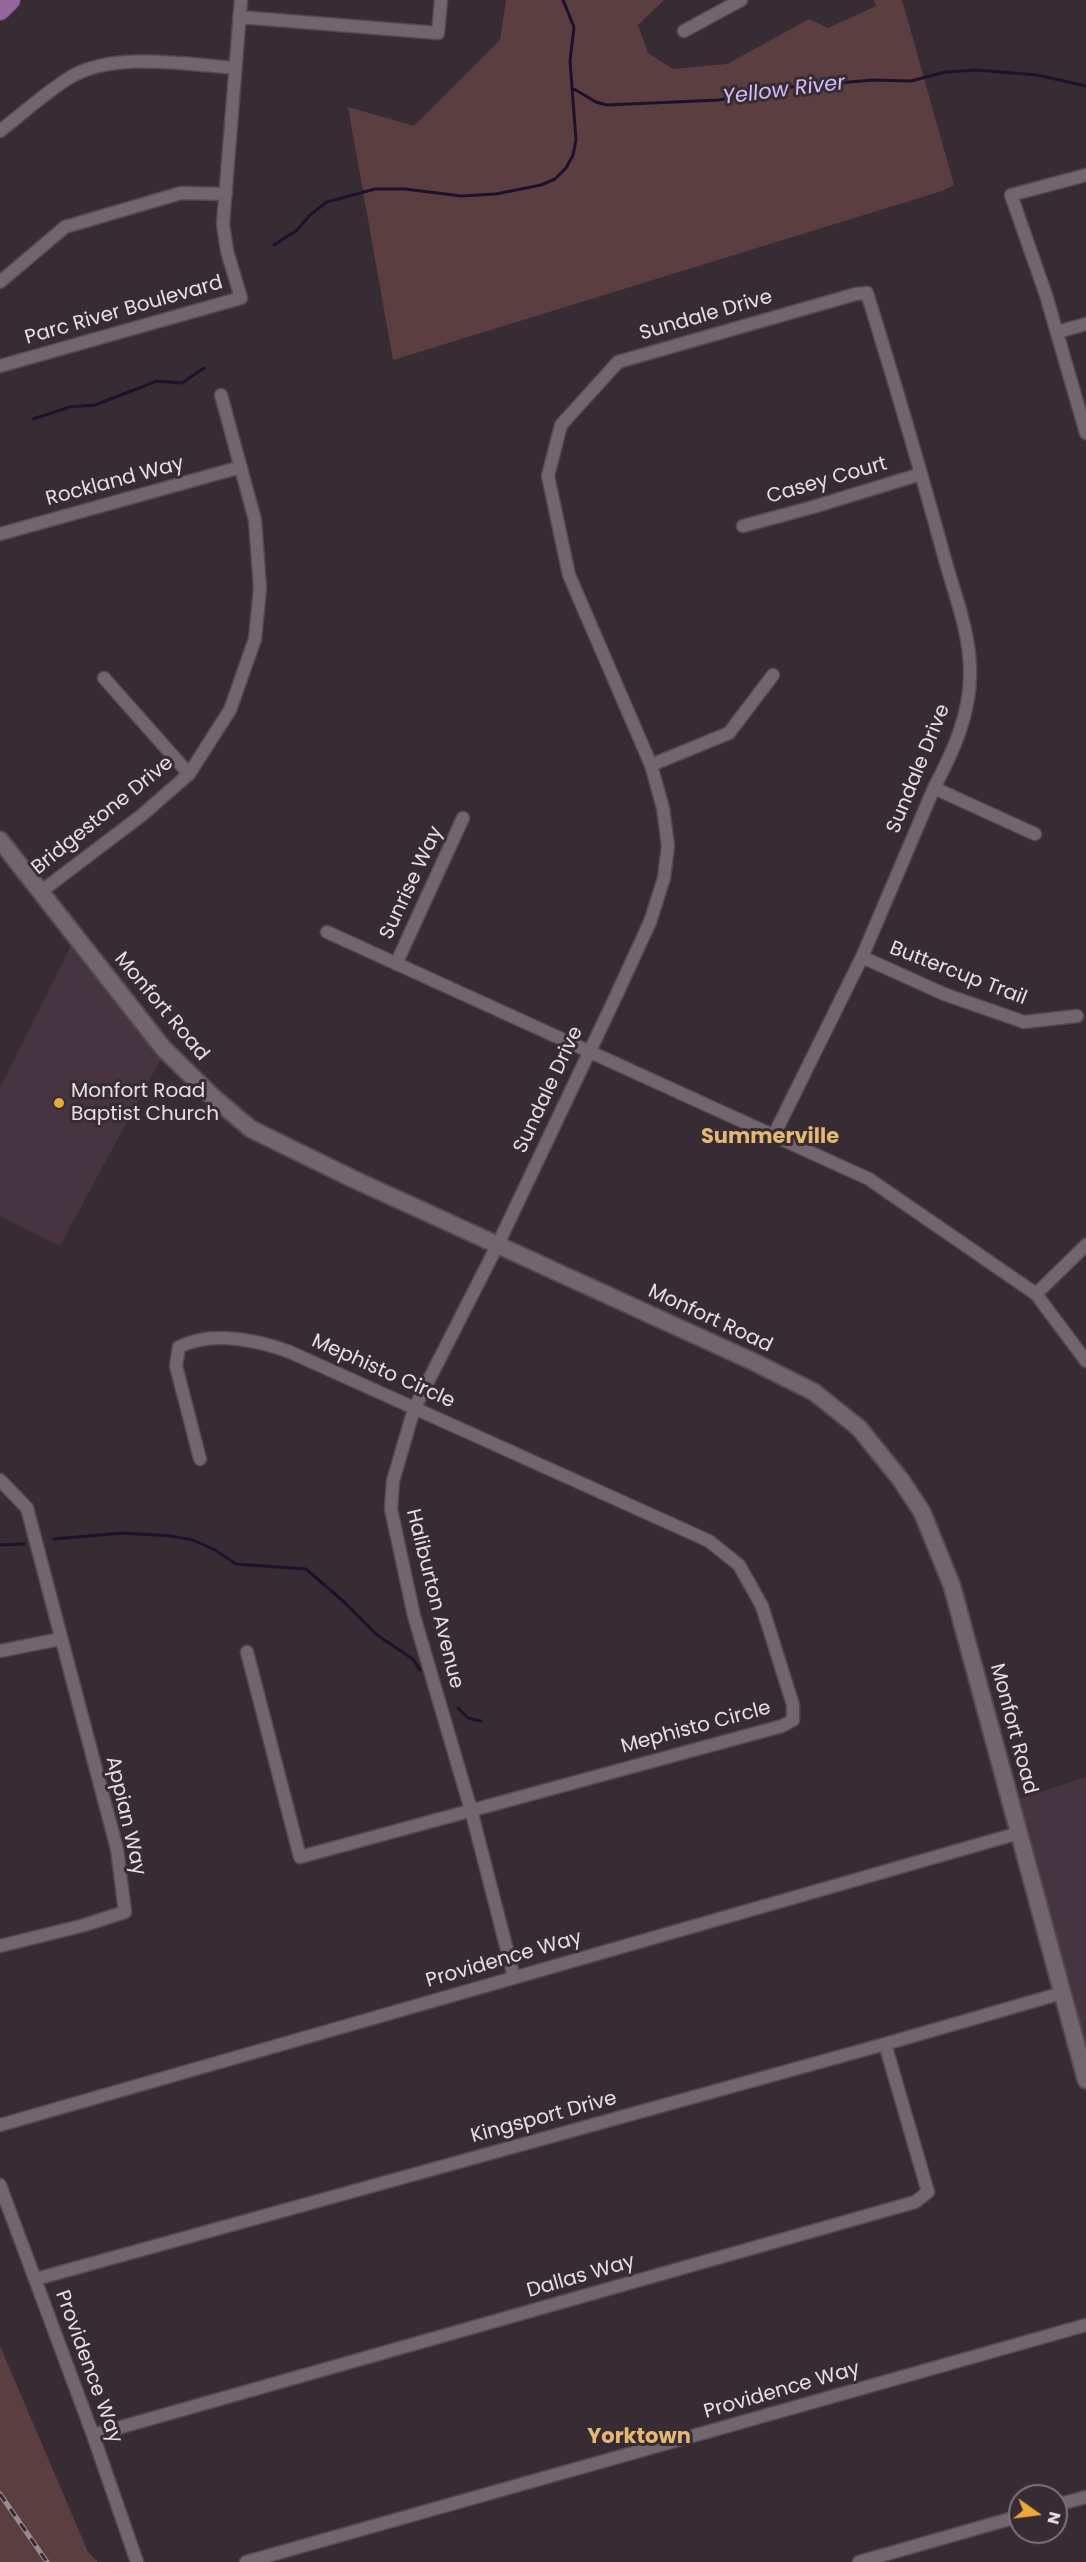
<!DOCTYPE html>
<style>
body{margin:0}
#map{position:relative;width:1086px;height:2562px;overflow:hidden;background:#382c34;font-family:Poppins,sans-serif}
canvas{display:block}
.north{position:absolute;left:1008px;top:2484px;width:60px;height:60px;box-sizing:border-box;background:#382c34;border:2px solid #7e737a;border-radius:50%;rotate:104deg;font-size:16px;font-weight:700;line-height:24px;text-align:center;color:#e6dee3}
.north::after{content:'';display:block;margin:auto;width:21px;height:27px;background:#eba93a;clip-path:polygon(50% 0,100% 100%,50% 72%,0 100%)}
</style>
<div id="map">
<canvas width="1086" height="2562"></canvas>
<div class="north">N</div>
</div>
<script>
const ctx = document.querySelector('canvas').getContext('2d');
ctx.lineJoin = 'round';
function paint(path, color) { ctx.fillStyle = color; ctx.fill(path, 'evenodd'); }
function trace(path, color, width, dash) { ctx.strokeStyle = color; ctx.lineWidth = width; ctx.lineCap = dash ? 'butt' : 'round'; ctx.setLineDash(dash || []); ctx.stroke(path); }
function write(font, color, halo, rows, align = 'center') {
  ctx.font = font + ' Poppins,sans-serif'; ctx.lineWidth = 6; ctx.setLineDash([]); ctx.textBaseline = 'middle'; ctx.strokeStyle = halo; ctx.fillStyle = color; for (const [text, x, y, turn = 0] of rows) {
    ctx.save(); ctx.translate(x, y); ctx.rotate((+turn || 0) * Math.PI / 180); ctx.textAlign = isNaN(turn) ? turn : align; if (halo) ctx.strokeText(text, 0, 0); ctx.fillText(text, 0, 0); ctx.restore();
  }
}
paint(new Path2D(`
 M73,942l91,111 -104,193 -60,-30v-128z
 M1086,1777v312l-81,-285z`), '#463440');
paint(new Path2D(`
 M506,0h158l-26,25 10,28 25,16 54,-5 82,-45 19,9 48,-22 -2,-6h28l52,185 -12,6 -549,169 -45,-253 66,19 86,-86z
 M0,2346l88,206 10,10h-98z`), '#5b3e3f');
trace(new Path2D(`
 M574,89l22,13 11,3 112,-5 61,-12 93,-8 38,1 34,-9 31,-2 61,5 49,11
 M274,245l23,-15 13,-15 17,-13 48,-13h30l56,7 35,-2 45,-9 14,-6 11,-11 7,-13 3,-15 -6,-79 4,-34 -11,-27
 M33,419l37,-12 25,-2 62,-24 25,2 22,-15
 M54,1539l69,-6 48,3 22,4 22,10 21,14 70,5 37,32 34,34 36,24 7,11
 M0,1545l24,-1
 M458,1708l10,10 13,3`), '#1d122e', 3);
const street = new Path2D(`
 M239,17l199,16 3,-33
 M684,31l57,-31
 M0,131c22,-17 45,-38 69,-53 42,-27 118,-14 166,-10
 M1086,175l-75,20 35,100 40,138
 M0,282l65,-55 116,-34 45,1
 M1057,332l29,-8
 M0,366l241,-68 -14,-47 -4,-27 18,-224
 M743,526l70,-19 108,-33
 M0,534l241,-67
 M104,678l85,96
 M651,765l78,-32 44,-58
 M934,788l101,46
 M39,893l103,-78 47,-41 41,-64 25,-71 5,-51 -5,-68 -34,-125
 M327,932l542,247 167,115 50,67
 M862,957l82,37 80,28 53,-6
 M396,964l67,-146
 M1036,1294l50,-49
 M200,1459l-24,-93 3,-19c34,-17 77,-7 111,5l419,189 30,24 23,41 31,99v15l-11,6 -482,131 -53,-205
 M0,1480l27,28 90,341 8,63 -44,14 -81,20
 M0,1651l60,-12
 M514,1977l-43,-167 -57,-194 -23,-107 2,-28 21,-72 84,-165 118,-248 34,-74 14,-44 4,-32 -5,-38 -12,-43 -82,-190 -21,-99 13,-51 57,-63 238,-68 11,-1c27,87 53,175 77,263 10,37 26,76 26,115 1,42 -17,81 -36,117l-72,169 -88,178
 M0,2125l1019,-292
 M0,2185l93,250 44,127
 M36,2279l849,-235 177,-51
 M93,2435l822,-233 13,-10 -43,-148
 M1056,2505l30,-8
 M246,2562l840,-237
 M859,2562l161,-46`);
const secondary = new Path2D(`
 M0,840l163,208 50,49 38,32 100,49 403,184 60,30 45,36 42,52 21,32 30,74 134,494`);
const primary = new Path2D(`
 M0,10l10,-10`);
trace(street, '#53494f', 15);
trace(secondary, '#53494f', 20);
trace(primary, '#53494f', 22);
trace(street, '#72656d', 12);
trace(secondary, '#72656d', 16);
trace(primary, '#96659e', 20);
const rail = new Path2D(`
 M0,2494l47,68`);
trace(rail, '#968d93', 5);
trace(rail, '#382c34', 3, [9]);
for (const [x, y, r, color] of [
 [59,1103,6,"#eba93a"]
]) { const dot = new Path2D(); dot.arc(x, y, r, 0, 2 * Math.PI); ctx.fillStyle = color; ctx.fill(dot); trace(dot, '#382c34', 2); }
write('20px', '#e6dee3', '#382c34', [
 ["Parc River Boulevard",124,311,-16],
 ["Sundale Drive",706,316,-16],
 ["Casey Court",827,481,-16],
 ["Rockland Way",115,482,-15],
 ["Sundale Drive",919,769,-68],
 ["Bridgestone Drive",103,816,-39],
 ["Sunrise Way",412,883,-65],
 ["Buttercup Trail",958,974,21],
 ["Monfort Road",161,1007,50],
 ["Sundale Drive",549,1090,-65],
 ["Monfort Road",710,1319,25],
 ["Mephisto Circle",383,1372,24],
 ["Haliburton Avenue",434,1599,76],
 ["Mephisto Circle",696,1728,-15],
 ["Monfort Road",1013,1729,75],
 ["Appian Way",125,1816,77],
 ["Providence Way",504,1960,-16],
 ["Kingsport Drive",544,2118,-15],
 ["Dallas Way",581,2277,-16],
 ["Providence Way",88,2367,70],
 ["Providence Way",782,2391,-16]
]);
write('20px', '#e6dee3', '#382c34', [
 ["Monfort Road",71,1092],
 ["Baptist Church",71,1115]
], 'left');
write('italic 21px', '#d1bcf8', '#382c34', [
 ["Yellow River",784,91,-7]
]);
write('bold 21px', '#e4b774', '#382c34', [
 ["Summerville",770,1138],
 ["Yorktown",639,2438]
]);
</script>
